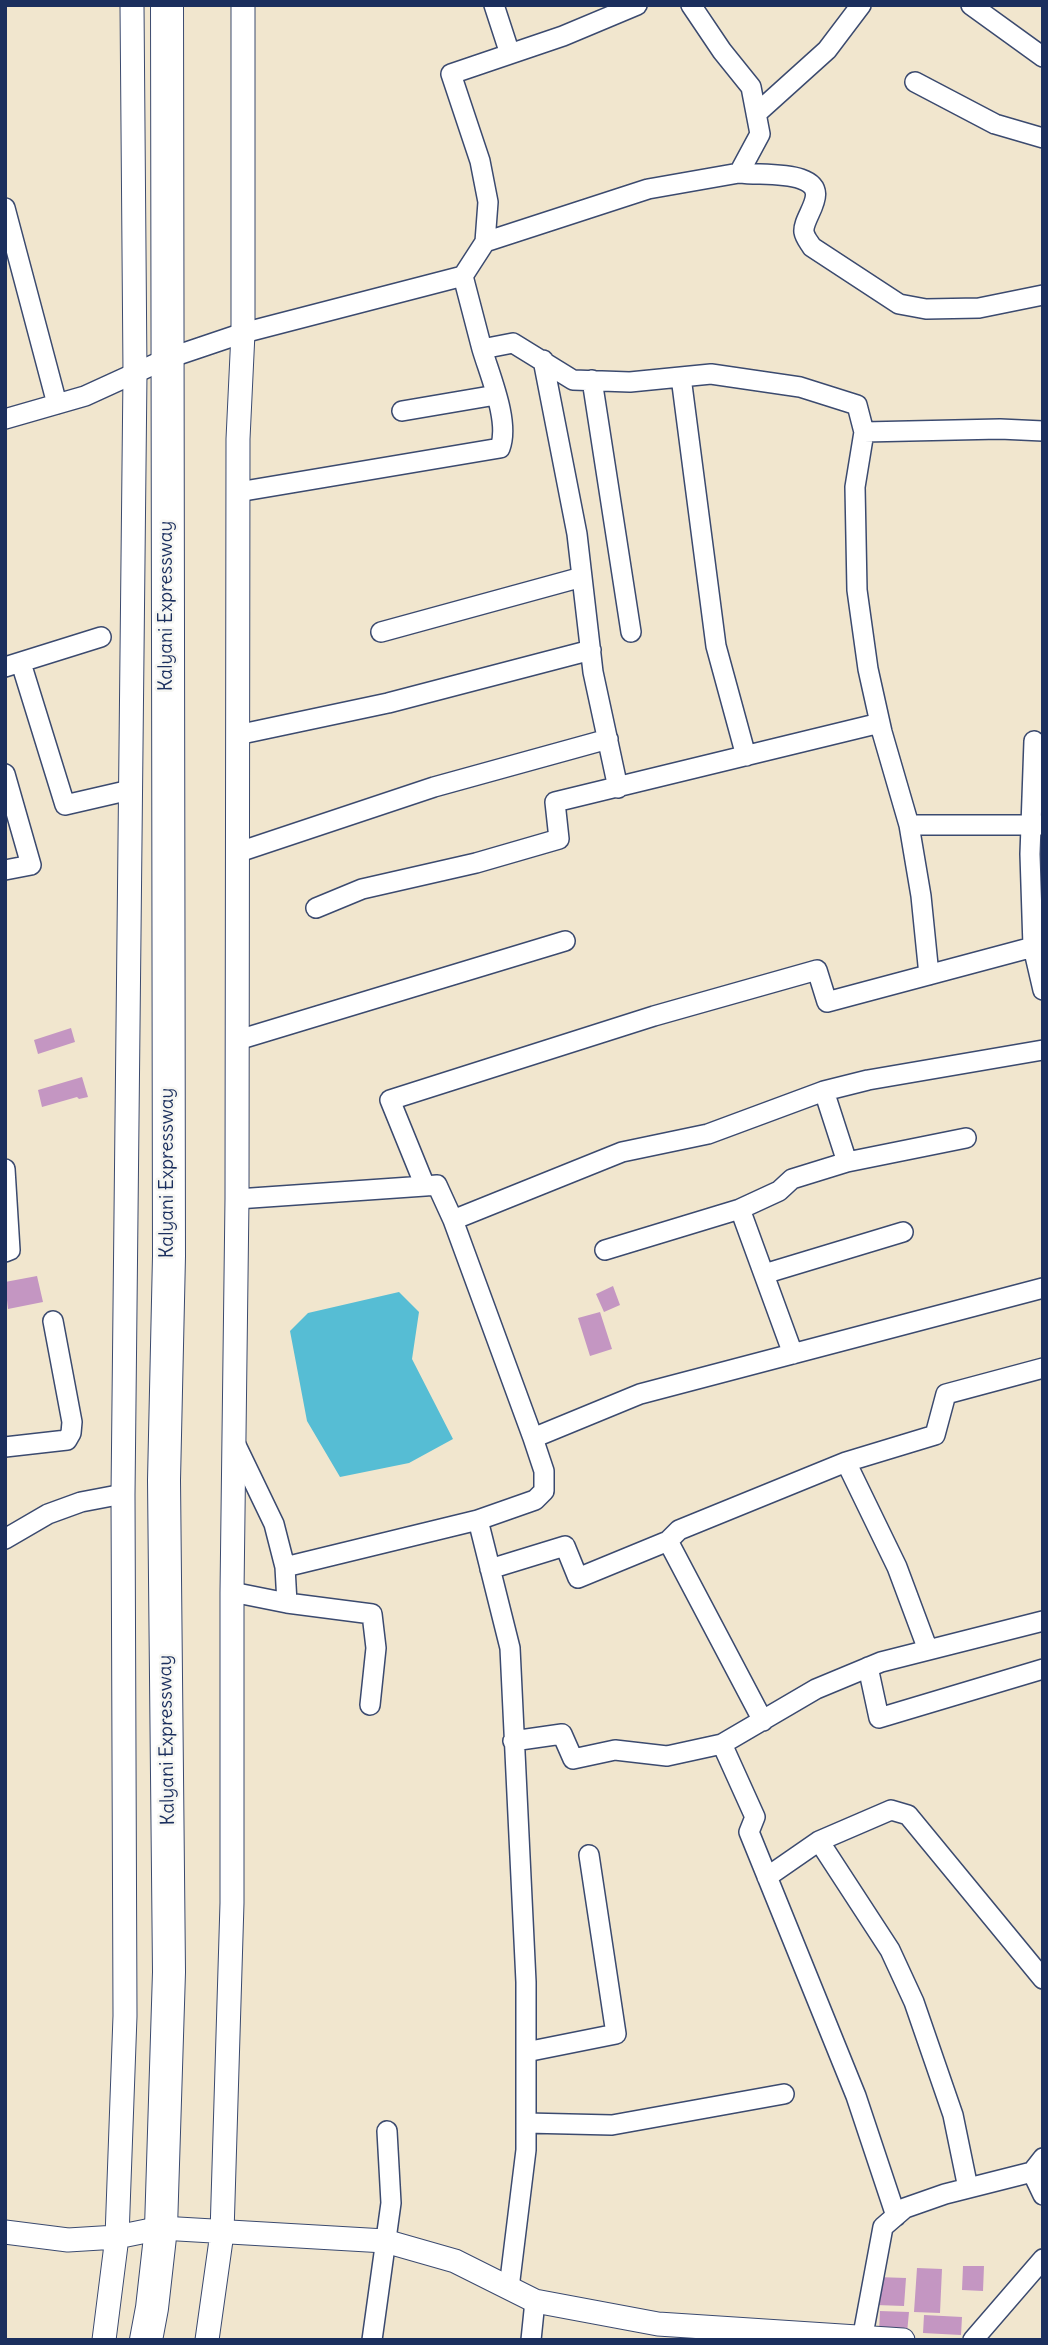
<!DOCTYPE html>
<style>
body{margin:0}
#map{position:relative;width:1048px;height:2345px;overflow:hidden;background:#f1e6ce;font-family:Delius,sans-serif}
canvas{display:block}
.frame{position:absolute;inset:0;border:7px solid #1b2f5e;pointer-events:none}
</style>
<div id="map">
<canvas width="1048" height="2345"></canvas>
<div class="frame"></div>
</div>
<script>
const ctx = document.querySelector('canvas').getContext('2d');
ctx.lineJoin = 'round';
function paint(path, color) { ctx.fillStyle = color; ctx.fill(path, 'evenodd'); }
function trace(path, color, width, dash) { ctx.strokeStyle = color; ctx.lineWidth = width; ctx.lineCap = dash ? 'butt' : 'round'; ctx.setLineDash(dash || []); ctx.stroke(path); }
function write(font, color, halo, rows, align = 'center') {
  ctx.font = font + ' Delius,sans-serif'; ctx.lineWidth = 5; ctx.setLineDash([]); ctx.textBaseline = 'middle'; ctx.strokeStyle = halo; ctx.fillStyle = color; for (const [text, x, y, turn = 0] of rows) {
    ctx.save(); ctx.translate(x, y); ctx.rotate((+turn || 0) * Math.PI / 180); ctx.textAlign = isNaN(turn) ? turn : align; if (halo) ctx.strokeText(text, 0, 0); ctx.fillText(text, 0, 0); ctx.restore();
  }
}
paint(new Path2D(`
 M399,1292l20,20 -7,47 41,80 -44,24 -69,14 -33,-56 -17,-90 18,-18z`), '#56bdd4');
paint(new Path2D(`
 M71,1028l4,14 -37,12 -4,-14z
 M82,1077l6,20 -9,2 -2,-2 -35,10 -4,-17z
 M37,1276l6,26 -35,7 -3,-27z
 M613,1286l7,19 -16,7 -8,-18z
 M600,1312l12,37 -22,7 -12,-38z
 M963,2266h21l-1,25 -21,-1z
 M917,2268l25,1 -2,44 -26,-1z
 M877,2277l29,1 -2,28 -28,-1z
 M880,2311l29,1 -2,21 -28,-2z
 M924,2315l38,2 -1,18 -38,-2z`), '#c496c2');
const minor = new Path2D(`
 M494,5l16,49
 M691,5l31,46 29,36 9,47 -21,39 -91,16 -163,53 -22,34 19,73 31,-6 60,37 57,2 81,-8 89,13 57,18 7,27 -9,55 2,103 11,79 14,63 27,93 12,71 8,79
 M971,5l72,52
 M915,82l80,42 48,14
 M756,114l71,-64 34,-45
 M739,173c20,2 44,0 62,6 32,11 1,37 3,53 1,6 5,10 8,15l87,57 27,5 53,-1 64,-13
 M5,208l52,196
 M485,242l3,-40 -8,-41 -29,-87 112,-38 74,-31
 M543,360l34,174 16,138 25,116
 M681,377l35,269 30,110
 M592,380l39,252
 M402,411l94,-16
 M5,419l80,-23 81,-37 77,-26 220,-57
 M864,432l136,-3 43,2
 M238,492l262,-44c10,-26 -10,-72 -18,-99
 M381,632l201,-55
 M21,663l44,142 65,-15
 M5,667l96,-30
 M237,735l151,-32 203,-53
 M5,774l26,91 -26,5
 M909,825h134
 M239,852l195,-65 174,-48
 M316,908l46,-19 114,-26 83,-24 -4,-37 325,-79
 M1033,947l-3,-93 4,-113
 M238,1040l327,-99
 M847,1162l-23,-71 44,-11 175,-30
 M5,1169l5,81 -5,2
 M425,1186l12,-1 16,35 169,-68 86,-18 116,-43
 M237,1199l188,-13 -35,-86 264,-84 163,-46 10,32 206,-55 10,43
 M740,1209l39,-18 13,-12 55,-17 119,-24
 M453,1220l80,218
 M605,1250l135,-41 53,145
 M764,1274l139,-42
 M235,1443l39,81 11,43 2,36
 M5,1447l62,-7 4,-7 1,-11 -19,-101
 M5,1539l43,-25 33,-12 42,-8
 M668,1541l95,180
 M285,1567l193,-47
 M490,1569l75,-23 13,32 90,-37 11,-11 167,-68
 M232,1592l55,11 85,11 4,34 -6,57
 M928,1650l-31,-83 -51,-105 89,-27 11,-41 97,-26
 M868,1667l11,51 164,-49
 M513,1741l49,-7 11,25 42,-9 52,6 55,-12 94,-55 65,-27 162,-41
 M722,1744l33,73 -6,15 107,264 40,120
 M819,1841l71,109 24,52 39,113 15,73
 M767,1877l52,-36 72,-31 17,5 135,164
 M526,2052l90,-18 -27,-179
 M526,2123l86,2 172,-31
 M1032,2172l11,23
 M509,2288l17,-138v-168l-16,-334 -32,-128 57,-20 9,-9v-20l-11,-33 107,-44 403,-106
 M372,2340l19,-137 -4,-72
 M531,2340l4,-39
 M862,2340l21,-113 22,-19 40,-14 87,-22 11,-14
 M973,2340l70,-81`);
const tertiary = new Path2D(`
 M5,2232l63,8 49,-3 44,-9 224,13 70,20 80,40 123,23 245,16
 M104,2340l13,-103 8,-221 -2,-522 12,-1121 -3,-368
 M207,2340l15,-107 10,-330v-311l5,-393 1,-760 5,-106v-328`);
const trunk = new Path2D(`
 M146,2340l6,-32 9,-80 8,-256 -5,-492 5,-224 -2,-1251`);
trace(minor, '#3b4a6f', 22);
trace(tertiary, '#3b4a6f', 25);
trace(trunk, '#3b4a6f', 34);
trace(minor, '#fff', 19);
trace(tertiary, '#fff', 23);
trace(trunk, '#fff', 32);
write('19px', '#1b2f5e', '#f6f6f2', [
 ["Kalyani Expressway",167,606,-90],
 ["Kalyani Expressway",168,1173,-90],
 ["Kalyani Expressway",167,1740,-91]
]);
</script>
